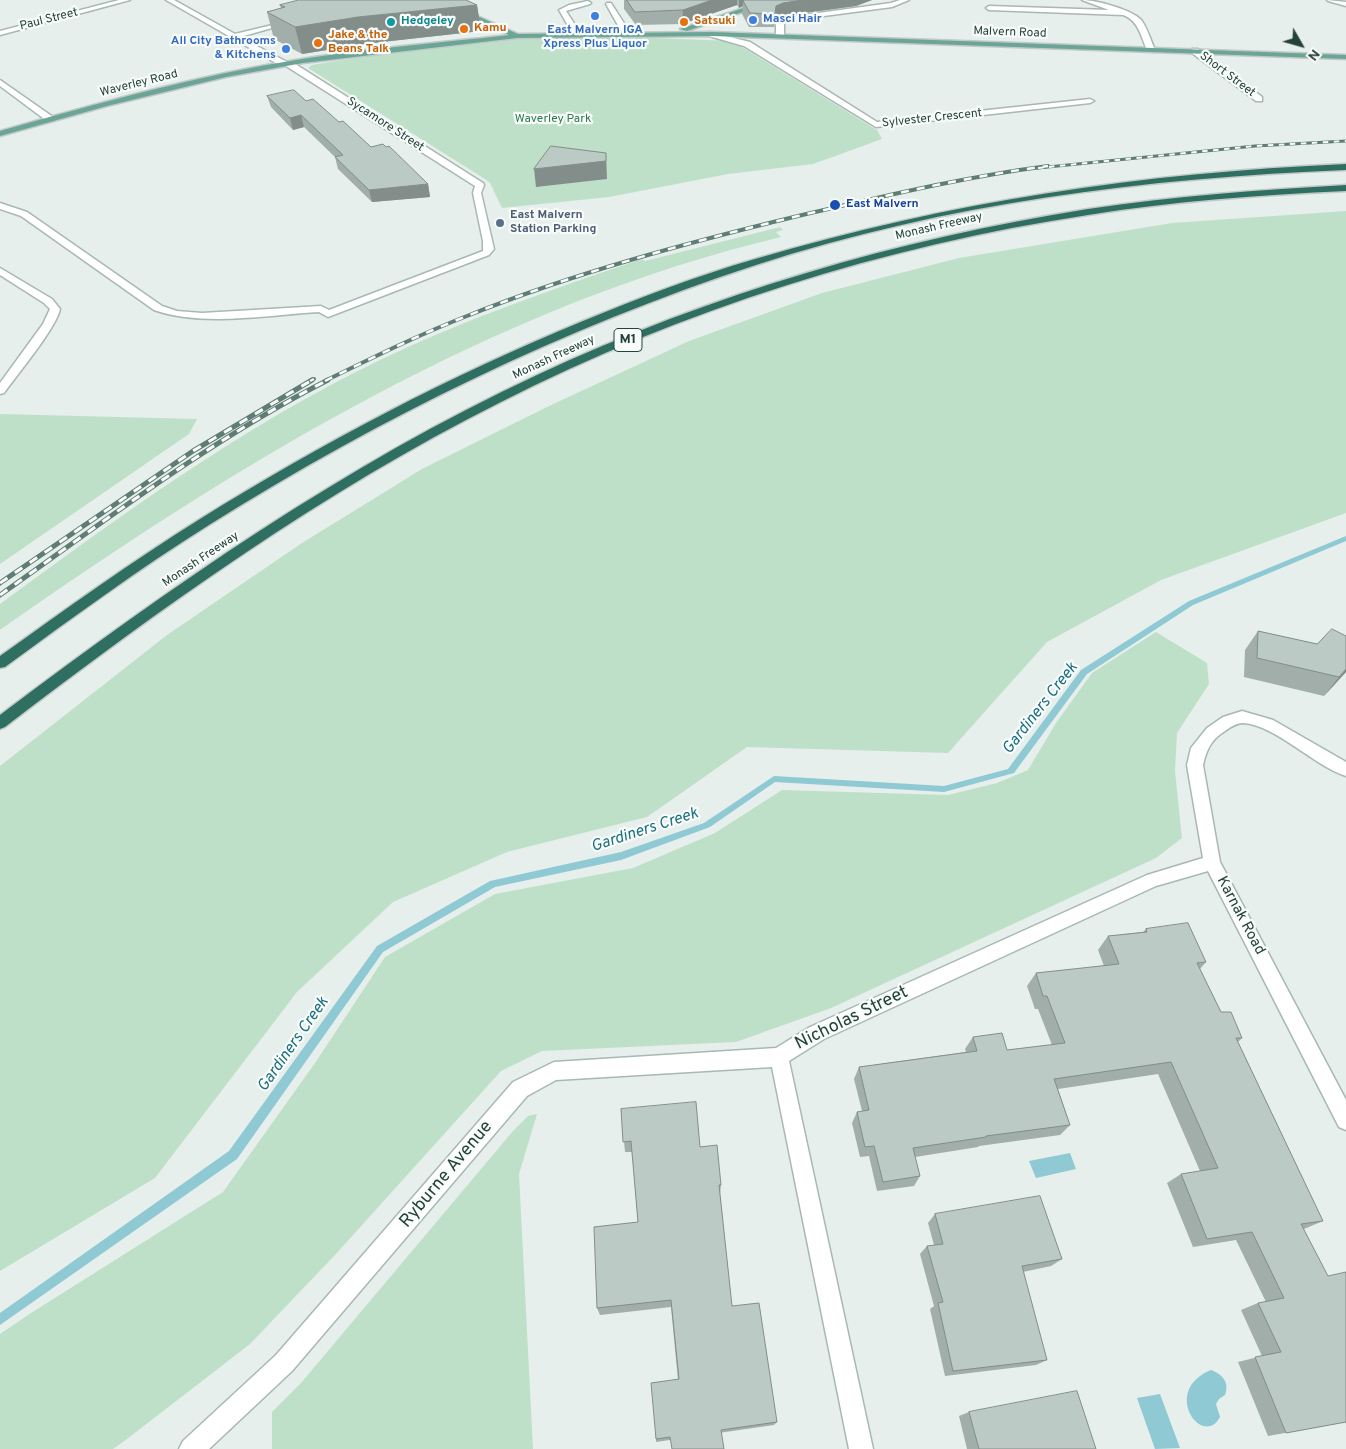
<!DOCTYPE html>
<style>
body{margin:0}
#map{position:relative;width:1346px;height:1449px;overflow:hidden;background:#e6efeb;font-family:Overpass,sans-serif}
canvas{display:block}
.north{position:absolute;left:1276px;top:20px;width:50px;height:50px;-webkit-text-stroke:4px #f7fbf9;paint-order:stroke;rotate:128deg;font-size:14px;font-weight:700;line-height:20px;text-align:center;color:#24423a}
.north::after{content:'';display:block;margin:auto;width:18px;height:22px;background:#24423a;clip-path:polygon(50% 0,100% 100%,50% 72%,0 100%)}
</style>
<div id="map">
<canvas width="1346" height="1449"></canvas>
<div class="north">N</div>
</div>
<script>
const ctx = document.querySelector('canvas').getContext('2d');
ctx.lineJoin = 'round';
function paint(path, color) { ctx.fillStyle = color; ctx.fill(path, 'evenodd'); }
function trace(path, color, width, dash) { ctx.strokeStyle = color; ctx.lineWidth = width; ctx.lineCap = dash ? 'butt' : 'round'; ctx.setLineDash(dash || []); ctx.stroke(path); }
function write(font, color, halo, rows, align = 'center') {
  ctx.font = font + ' Overpass,sans-serif'; ctx.lineWidth = 4.5; ctx.setLineDash([]); ctx.textBaseline = 'middle'; ctx.strokeStyle = halo; ctx.fillStyle = color; for (const [text, x, y, turn = 0] of rows) {
    ctx.save(); ctx.translate(x, y); ctx.rotate((+turn || 0) * Math.PI / 180); ctx.textAlign = isNaN(turn) ? turn : align; if (halo) ctx.strokeText(text, 0, 0); ctx.fillText(text, 0, 0); ctx.restore();
  }
}
paint(new Path2D(`
 M629,37l103,4 145,89 5,9 -69,25 -85,10 -119,23 -107,11 -12,-25 -5,-4 -177,-111 4,-3 68,-11 139,-16z
 M1346,211v302l-185,67 -114,62 -99,111 -201,-6 -100,70 -140,35 -114,50 -96,90 -142,186 -155,93v-505l167,-131 135,-92 120,-74 127,-63 140,-65 133,-48 137,-35 213,-35z
 M780,227l3,3 -7,2 5,5c-286,68 -543,226 -781,393v-26c120,-88 243,-178 378,-243 85,-41 175,-72 264,-102l3,2z
 M0,414l197,5 -8,15 -189,130z
 M1156,632l51,31 2,21 -32,49 -2,38 7,67 -26,20 -325,150 -95,34 -194,9 -41,20 -166,184 -85,89 -123,95 -14,10h-113v-115l31,-21 192,-121 92,-129 70,-106 110,-63 138,-26 82,-35 67,-43 166,5 49,-12 31,-13 28,-47 36,-50z
 M537,1114l-18,60 14,275h-261v-37l29,-29 212,-252 15,-15z`), '#bfe0c8');
paint(new Path2D(`
 M1070,1153l6,16 -40,9 -7,-17z
 M1211,1370c11,4 19,12 14,25l-6,4 -3,5 4,13c-17,32 -60,-26 -9,-47z
 M1160,1394l20,54 -25,1 -18,-51z`), '#8ec9d4');
paint(new Path2D(`
 M1346,536v5l-153,64 -106,69 -73,99 -70,19 -169,-10 -65,45 -89,33 -126,27 -112,65 -146,207 -237,166v-12l229,-162 148,-205 113,-65 131,-29 83,-29 70,-47 170,10 64,-17 73,-99 108,-69z`), '#8ec9d4');
const minor = new Path2D(`
 M119,0h11l-130,35v-4z
 M166,0h8l61,34 58,-14v2l-53,15 47,25h5l191,121 1,2 -3,8 13,56 -5,6 -161,62 -9,-5c-52,3 -116,15 -165,-2l-133,-94 -21,-7v-6l27,9 135,94 15,5 25,2 119,-7 8,4 154,-59v-10l-10,-48 2,-7 -189,-120h-5z
 M900,0h9l-17,7 -106,14 -2,1v14l-4,2 -4,-2v-15l6,-3 109,-15z
 M1082,0c14,0 52,10 60,21 6,9 9,20 13,29l-1,2 -7,-2c-6,-14 -9,-30 -24,-35l-134,-5 -3,-2 3,-2 120,4z
 M1327,0l19,2v4l-18,-5z
 M588,1l3,2 -1,1 -24,7 15,23 -7,2 -15,-26 10,-5z
 M607,3h4l20,31 -1,2h-6l-18,-32z
 M709,32l41,10 127,80 213,-23 4,2 -4,2 -214,24 -132,-81 -35,-10z
 M1192,49h6l64,48v4h-6l-64,-48z
 M0,80l53,37v4h-6l-47,-35z
 M0,268l52,31 8,10c-3,18 -44,67 -56,84l-4,1v-11l43,-59 7,-15 -6,-6 -44,-28z
 M1242,711l31,9 73,42v14c-32,-10 -70,-51 -103,-53 -8,0 -15,6 -21,10 -12,8 -16,19 -19,32l17,97 126,238v30l-7,-3 -131,-256 -52,15 -332,153 -35,22 84,388h-24l-77,-382 -216,13 -29,16 -235,275 -83,78h-30l4,-8 93,-86 237,-273 41,-20 222,-14 34,-21 337,-152 56,-17 -16,-93 4,-17 16,-20 16,-11z`);
const major = new Path2D(`
 M432,0h9l77,34 194,-2 634,23v4l-634,-23 -195,2 -214,25 -77,14 -119,29 -107,30v-5c99,-28 199,-56 302,-72 68,-11 138,-16 207,-24z
 M768,0h10l-91,31 -7,-2z`);
const highway = new Path2D(`
 M1346,164v6c-199,8 -400,33 -590,95 -193,63 -375,152 -547,260 -70,44 -137,93 -204,142l-5,1v-12c66,-47 131,-94 200,-137 122,-76 249,-143 383,-198 56,-23 113,-45 172,-62 197,-58 386,-86 591,-95z
 M1346,185v6c-86,4 -172,10 -258,24 -204,31 -405,94 -589,188 -177,89 -337,204 -494,324l-5,2v-14c170,-128 344,-250 537,-340 174,-81 361,-136 551,-166 86,-13 172,-19 258,-24z`);
trace(minor, '#a8b8b2', 3);
trace(major, '#c2cac8', 3);
trace(highway, '#c2cac8', 3);
paint(minor, '#fff');
paint(major, '#6aa596');
paint(highway, '#2f6f62');
const railFar2 = new Path2D(`
 M1038,168l217,-22 91,-5`);
const railFar1 = new Path2D(`
 M310,381l4,-2
 M325,381c47,-23 93,-46 142,-65 107,-43 219,-73 331,-100 83,-19 165,-39 250,-50`);
const rail = new Path2D(`
 M0,583l193,-132 119,-71
 M0,595c106,-75 212,-156 328,-215`);
trace(railFar2, '#5f7d75', 3);
trace(railFar1, '#5f7d75', 4);
trace(rail, '#5f7d75', 5);
trace(railFar2, '#f7fbf9', 2, [5.5]);
trace(railFar1, '#f7fbf9', 2.5, [8]);
trace(rail, '#f7fbf9', 3, [9]);
paint(new Path2D(`
 M624,0h248l-16,6 -74,10 -7,3 -1,8h-25l-7,-13 1,-8 -4,2 -2,-3 -55,19 -46,1 -12,-16z
 M280,5h197l4,26 -117,13 -62,10 -28,-15 -7,-27 14,-4z
 M267,96l39,5 65,46 57,37 2,13 -58,5 -34,-33 -3,-12 -31,-30 -11,3 -22,-23z
 M1258,631l59,13 29,-8v36l-22,24 -80,-19 1,-27z
 M1146,929l60,33 -6,7 21,43 21,26 -4,4 85,179 -19,8 42,193 -78,14 -30,-74 24,-6 -21,-46 17,-7 8,-1 -30,-62 -43,7 -26,-64 14,-9 19,-3 -42,-97 -100,15 12,36 -10,10 -81,11 -1,1 -63,10 5,19 -6,10 -37,5 -8,-35 -9,1 -8,-34 5,-11 5,-1 -8,-32 5,-12 107,-15 -1,-3 8,-12 34,13 45,-5 -14,-36h-3l-8,-23 9,-13 68,-7 -6,-16 10,-14 35,-4z
 M621,1109l79,38 21,38 -1,9 12,112 45,116 -3,3 -118,17v-3l22,-59 -7,-73 -71,8 -3,-7 41,-86 -6,-70h-7z
 M935,1214l127,45 -11,7 -28,6 24,88 -11,5 -91,11 -15,-67 4,-3 -14,-52 7,-8 7,-1 -6,-22z
 M969,1412l127,37h-129l-8,-33z`), '#a1aea9');
paint(new Path2D(`
 M712,0h25v5l-55,19 1,-14z
 M739,0h23l-19,1v5l-4,2z
 M803,0h69l-16,6 -74,10 -7,3 -1,8 2,-21 7,-3z
 M477,5l4,26 -117,13 -62,10 -7,-27 63,-10z
 M301,115l3,12 -11,3 -3,-12z
 M606,153l1,26 -71,8 -2,-18z
 M428,184l2,13 -58,5 -3,-12z
 M1346,669v3l-22,24 15,-19z`), '#838d89');
const building = new Path2D(`
 M299,0h167l11,5 -119,12 -63,10 -28,-15 18,-5 -5,-2z
 M627,0h85l-29,10 -48,2z
 M745,0h58l-20,3 -7,3 -1,8 -25,-1 -7,-12z
 M294,90l12,11 7,-2 26,23 4,-1 28,26 12,-3 3,3 3,-1 39,38 -59,6 -34,-33 8,-2 -42,-40 -11,3 -23,-22z
 M551,146l55,7v8l-72,8z
 M1332,629l14,7v33l-7,8 -82,-19 1,-27 59,13z
 M1188,923l18,39 -9,1 24,49h10l11,26h-6l87,183 -22,3 27,52 18,-4v150l-60,11 -31,-76 26,-5 -23,-49 26,-5 -32,-66 -45,7 -26,-65 37,-6 -47,-106 -117,17 16,46 -84,11v1l-73,11 7,28 -37,6 -9,-36 -9,1 -8,-35 12,-2 -10,-43 118,-16 -4,-14 29,-4 5,17 58,-7 -18,-47h-4l-7,-23 83,-9 -11,-28 39,-4 -1,-3z
 M696,1102l4,45 17,-2 4,40h-2l13,121 27,-3 18,119 -56,8 3,19h-52l-2,-12 -14,2 -5,-56 28,-4 -8,-79 -74,8 -3,-81 44,-5 -7,-81 -8,1 -2,-33z
 M1040,1196l22,63 -40,7 25,94 -94,11 -15,-68 5,-1 -16,-56 16,-2 -8,-30z
 M1077,1391l19,58h-117l-10,-37z`);
paint(building, '#bbcac4');
trace(building, '#838d89', 1);
for (const [x, y, r, color] of [
 [595,16,5,"#3f7fe0"],
 [753,20,5,"#3f7fe0"],
 [391,22,5,"#0f9aa8"],
 [684,22,5,"#e8710a"],
 [464,29,5,"#e8710a"],
 [318,43,5,"#e8710a"],
 [286,49,5,"#3f7fe0"],
 [835,205,6,"#1a4fb4"],
 [500,223,5,"#5c6f8a"]
]) { const dot = new Path2D(); dot.arc(x, y, r, 0, 2 * Math.PI); ctx.fillStyle = color; ctx.fill(dot); trace(dot, '#f7fbf9', 2); }
write('12px', '#24423a', '#f7fbf9', [
 ["Paul Street",49,20,-14],
 ["Malvern Road",1010,33,2],
 ["Short Street",1227,75,37],
 ["Waverley Road",139,84,-14],
 ["Sylvester Crescent",932,119,-6],
 ["Sycamore Street",385,125,33],
 ["Monash Freeway",939,227,-13],
 ["Monash Freeway",554,358,-25],
 ["Monash Freeway",201,560,-34]
]);
write('bold 12px', '#366cbe', '#f7fbf9', [
 ["Masci Hair",763,20],
 ["East Malvern IGA",595,31,"center"],
 ["Xpress Plus Liquor",595,45,"center"],
 ["All City Bathrooms",276,42,"right"],
 ["& Kitchens",276,56,"right"]
], 'left');
write('bold 12px', '#0d838f', '#f7fbf9', [
 ["Hedgeley",401,22]
], 'left');
write('bold 12px', '#c56008', '#f7fbf9', [
 ["Satsuki",694,22],
 ["Kamu",474,29],
 ["Jake & the",328,36],
 ["Beans Talk",328,50]
], 'left');
write('12px', '#2d7a4b', '#f7fbf9', [
 ["Waverley Park",553,120]
]);
write('bold 12px', '#164399', '#f7fbf9', [
 ["East Malvern",846,205]
], 'left');
write('bold 12px', '#4e5e75', '#f7fbf9', [
 ["East Malvern",510,216],
 ["Station Parking",510,230]
], 'left');
for (const [x, y, w] of [
 [628,340,28]
]) { const box = new Path2D(); box.roundRect(x - w / 2, y - 11.5, w, 23, 4); ctx.fillStyle = '#f7fbf9'; ctx.fill(box); trace(box, '#24423a', 1); }
write('bold 14px', '#24423a', null, [
 ["M1",628,340]
]);
write('15px', '#24423a', '#f7fbf9', [
 ["Karnak Road",1240,916,62]
]);
write('italic 16px', '#1c6f80', '#f7fbf9', [
 ["Gardiners Creek",1041,709,-52],
 ["Gardiners Creek",645,831,-18],
 ["Gardiners Creek",294,1045,-55]
]);
write('18px', '#24423a', '#f7fbf9', [
 ["Nicholas Street",852,1019,-26],
 ["Ryburne Avenue",447,1175,-50]
]);
</script>
